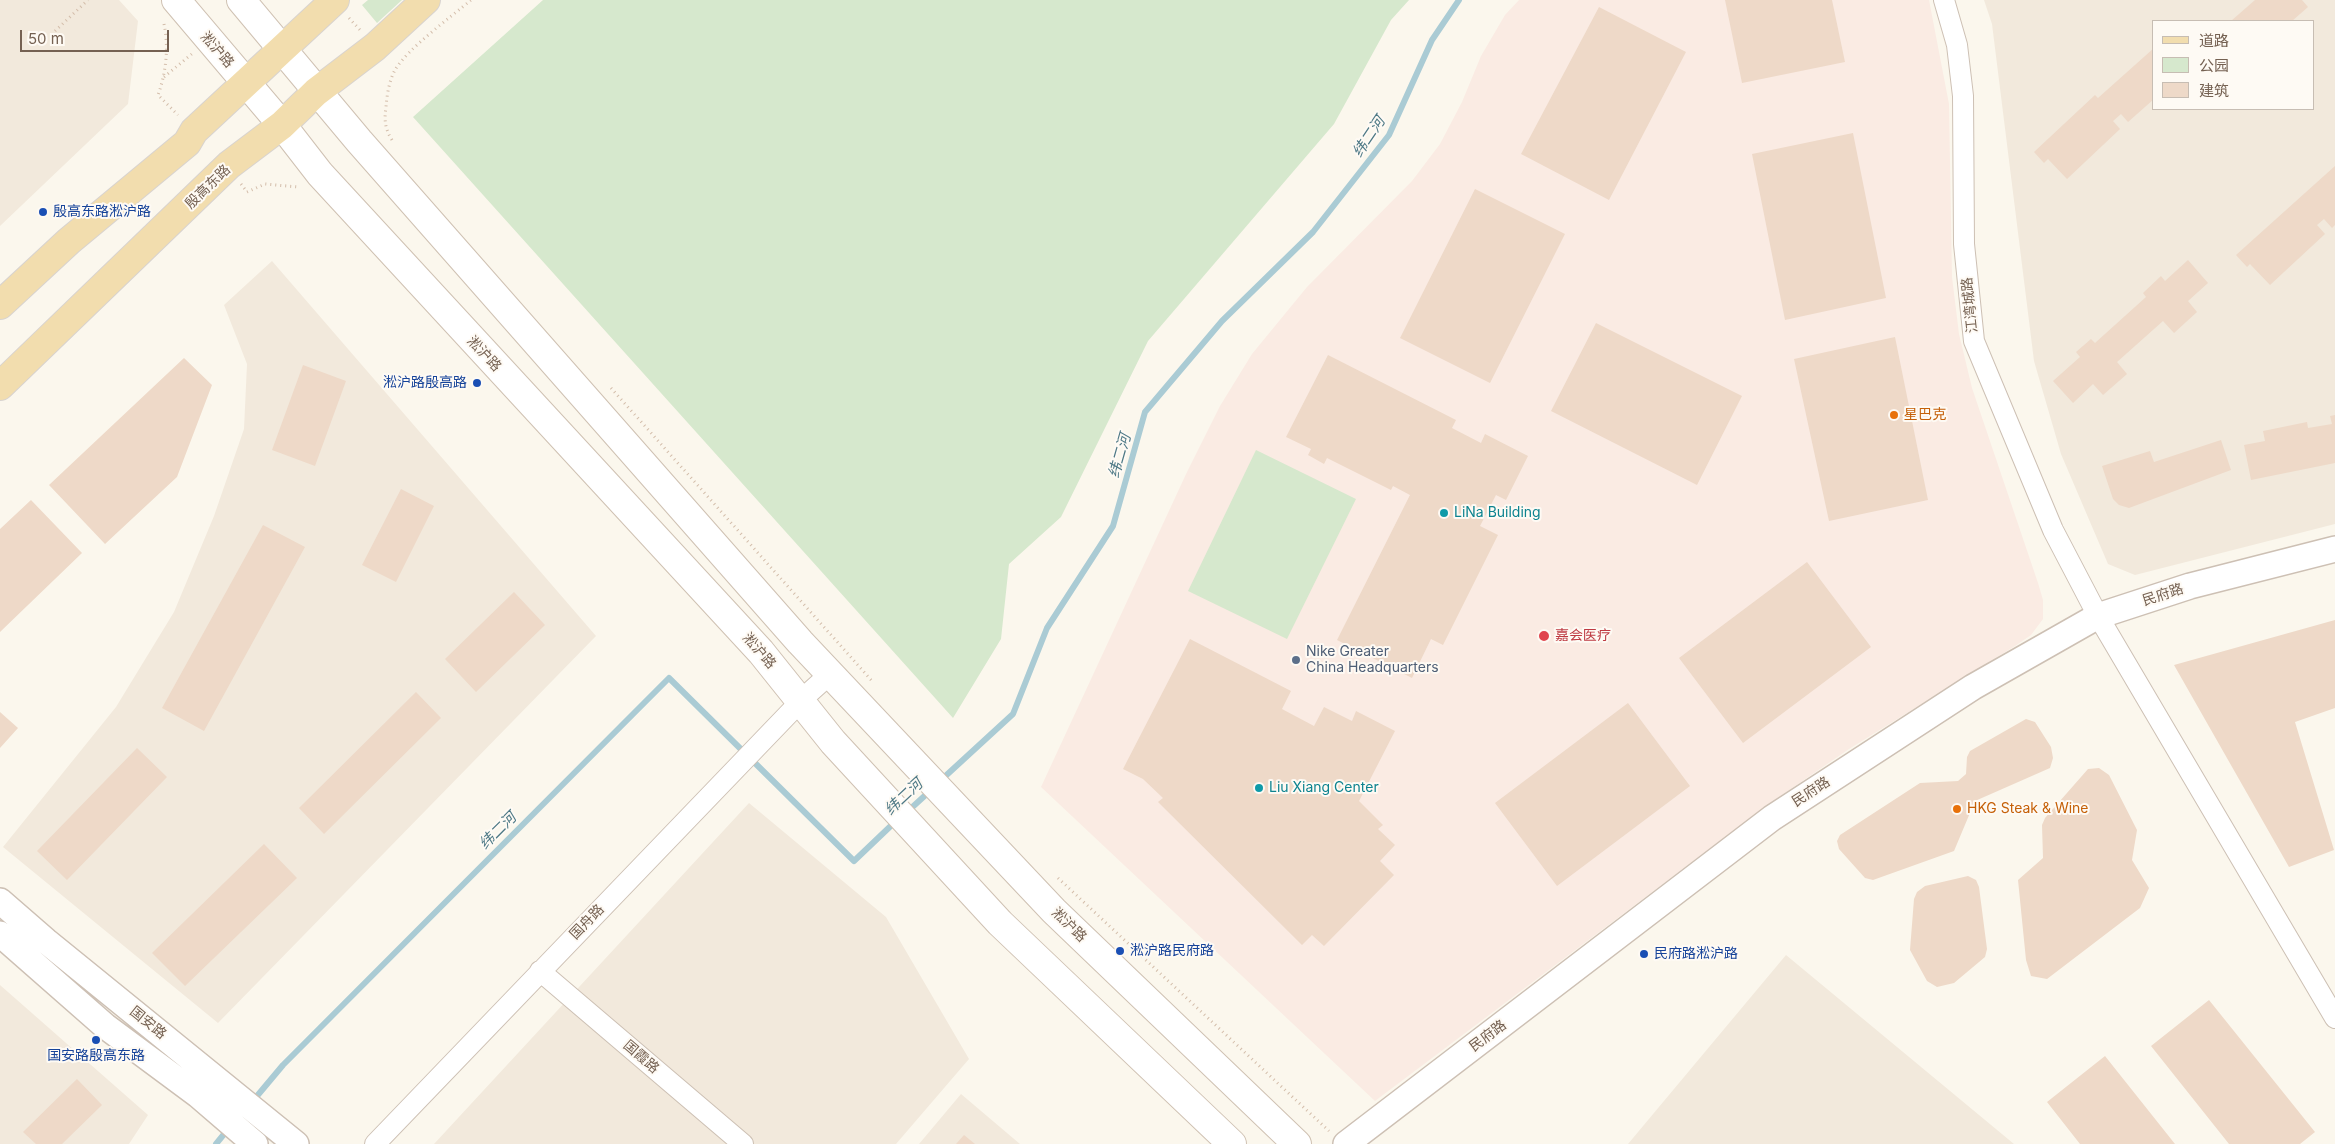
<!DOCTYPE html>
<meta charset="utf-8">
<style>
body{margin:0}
#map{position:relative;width:2335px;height:1144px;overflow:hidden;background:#fbf7ed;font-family:Inter,"Noto Sans SC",sans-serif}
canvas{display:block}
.legend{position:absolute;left:2152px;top:20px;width:162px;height:90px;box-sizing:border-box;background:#fefaf4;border:1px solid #c7bdb3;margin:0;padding:6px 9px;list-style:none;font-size:15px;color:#756152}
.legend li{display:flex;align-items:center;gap:10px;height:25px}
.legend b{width:25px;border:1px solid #c7bdb3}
.scale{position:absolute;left:20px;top:30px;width:149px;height:22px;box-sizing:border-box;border:2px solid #756152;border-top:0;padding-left:6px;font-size:15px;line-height:18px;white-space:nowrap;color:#756152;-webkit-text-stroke:4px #fefaf4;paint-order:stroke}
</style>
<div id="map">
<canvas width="2335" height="1144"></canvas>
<ul class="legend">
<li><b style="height:6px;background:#f2ddae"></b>道路</li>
<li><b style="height:14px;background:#d6e8cd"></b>公园</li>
<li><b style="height:14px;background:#eed9c8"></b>建筑</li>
</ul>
<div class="scale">50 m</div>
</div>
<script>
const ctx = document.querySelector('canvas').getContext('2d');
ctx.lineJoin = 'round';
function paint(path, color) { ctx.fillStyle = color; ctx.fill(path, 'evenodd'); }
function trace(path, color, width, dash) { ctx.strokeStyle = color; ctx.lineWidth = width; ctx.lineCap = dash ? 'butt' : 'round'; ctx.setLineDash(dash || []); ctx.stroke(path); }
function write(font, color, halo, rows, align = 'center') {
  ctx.font = font + ' Inter,"Noto Sans SC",sans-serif'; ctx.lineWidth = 4; ctx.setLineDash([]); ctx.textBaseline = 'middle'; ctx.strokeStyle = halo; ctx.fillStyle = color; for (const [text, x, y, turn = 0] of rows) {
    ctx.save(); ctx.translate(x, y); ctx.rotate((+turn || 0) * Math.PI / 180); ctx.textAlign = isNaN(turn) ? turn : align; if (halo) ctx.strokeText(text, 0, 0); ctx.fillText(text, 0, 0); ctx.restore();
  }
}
paint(new Path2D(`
 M0,0h119l19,21 -10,83 -128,122z
 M1984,0h351v524l-200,51 -27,-11 -47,-110 -27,-93 -42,-337zM2154,21h160v88h-160z
 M272,261l324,375 -378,387 -215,-176 113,-140 58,-95 40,-96 30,-87 3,-65 -23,-59z
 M749,803l137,114 83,142 -73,85h-462z
 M1786,955l228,189h-386z
 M0,985l148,130 -19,29h-129z
 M961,1094l59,50h-101z`), '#f2e9dc');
paint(new Path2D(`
 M1519,0h410l20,104 3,173 7,57 13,54 66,195 5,17v19l-12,16 -16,11 -166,103 -80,55 -394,297 -334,-314 146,-315 33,-66 32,-52 55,-67 105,-106 28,-37 22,-42 19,-46 24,-41z`), '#faebe3');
paint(new Path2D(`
 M368,0h34l-25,23 -15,-18z
 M543,0h866l-18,20 -57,104 -186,217 -87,176 -52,47 -8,75 -48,79 -540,-601z
 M1256,450l100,49 -69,140 -99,-48z`), '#d6e8cd');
trace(new Path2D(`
 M940,781l73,-67 34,-86 66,-102 32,-114 77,-91 91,-89 76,-97 43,-95 27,-40
 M907,812l24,-22
 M252,1102l31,-37 386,-387 185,183 43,-41
 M216,1144l13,-16`), '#aacbd4', 6);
paint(new Path2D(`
 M1725,0h107l13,62 -103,21z
 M2255,0h47l6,7 -16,14h-61z
 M1599,7l87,45 -77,148 -88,-46z
 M2154,48v51l-26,23 -7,-8 -8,7 7,8 -53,50 -19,-20 -4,4 -10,-11 61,-57 3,3z
 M1853,133l33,165 -101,22 -33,-166z
 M2335,166v59l-3,3 -8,-9 -7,6 8,9 -55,51 -20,-21 -3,3 -11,-12z
 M1475,189l90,45 -75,149 -90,-45z
 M2188,260l20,23 -20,18 9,11 -23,21 -11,-12 -46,41 10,12 -24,21 -10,-11 -20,19 -20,-22 27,-24 -4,-5 15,-13 4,4 51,-46 -3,-4 18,-17 4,5z
 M1596,323l146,73 -45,89 -146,-74z
 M1895,337l33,163 -99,21 -35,-162z
 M1328,355l128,65 -4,8 29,15 4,-9 43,22 -22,44 -10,-5 -16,31 18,9 -55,110 -12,-6 -19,39 -75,-38 73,-145 -17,-9 -2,4 -64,-32 -3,6 -16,-9 3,-6 -25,-12z
 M184,358l28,27 -35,92 -72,67 -56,-59z
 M303,365l43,16 -31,85 -43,-16z
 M2335,415v48l-84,17 -7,-35 21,-4 -2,-10 44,-9 1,6 24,-4 -2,-8z
 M2221,440l10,30 -102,38 -10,-3 -6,-6 -11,-33 48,-15 4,11z
 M401,489l33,17 -38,76 -34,-17z
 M31,500l51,53 -82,79v-103z
 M263,525l42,22 -101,184 -42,-23z
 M1807,562l64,85 -128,96 -64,-85z
 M514,592l31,33 -69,67 -31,-33z
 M2335,620v88l-40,14 39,128 -45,17 -115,-202z
 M1190,639l101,52 -9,18 32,17 10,-19 28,14 4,-10 39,20 -36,70 24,24 -5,4 17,16 -15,16 14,14 -70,71 -12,-11 -10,10 -144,-143 5,-4 -20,-19 -20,-10z
 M416,692l25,26 -117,116 -25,-26z
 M1628,703l62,83 -133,100 -62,-83z
 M0,712l18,16 -18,20z
 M2026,719l9,3 16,25 2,11 -3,10 -75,33 -21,50 -81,29 -8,-2 -26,-29 -2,-8 3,-6 80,-52 38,-2 8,-7 1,-17 3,-6z
 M137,748l30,29 -100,103 -30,-29z
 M2099,768l10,7 28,55 -5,30 17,28 -9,20 -93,71 -16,-3 -5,-16 -8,-80 25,-22 -1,-33 3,-7 43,-49z
 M264,844l33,34 -112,108 -33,-33z
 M1968,876l8,4 3,7 8,62 -2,8 -31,26 -17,4 -10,-6 -17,-31 4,-51 3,-7 8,-6z
 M2209,1000l106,132 -15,12h-71l-78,-98z
 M2105,1056l70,88h-95l-33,-42z
 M77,1079l25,26 -40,39h-26l-13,-12z
 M964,1135l11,9h-19z`), '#eed9c8');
const minor = new Path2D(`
 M1944,0l13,45 6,51 1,148 10,97 79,189 45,86 237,402
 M800,701l30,-27
 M540,971l203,173
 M375,1144l424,-441`);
const tertiary = new Path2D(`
 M0,901l46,40 250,203
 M0,934l105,92 93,69 57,49
 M1346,1144l426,-326 201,-131 125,-71 92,-30 145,-37`);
const secondary = new Path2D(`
 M176,0l106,125 38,49 441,478 72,90 167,181 232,221
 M241,0l118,141 441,501 254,269 243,233`);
const primary = new Path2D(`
 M0,305l69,-64 118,-98 7,-12 141,-131
 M0,386l229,-221 53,-40 34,-33 59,-45 51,-47`);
trace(minor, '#cdc0b4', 22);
trace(tertiary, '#cdc0b4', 28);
trace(secondary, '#cfc1b2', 30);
trace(primary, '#d8d3cf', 30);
trace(new Path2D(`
 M349,18l11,12
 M164,24c5,23 2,49 -6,71l20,20
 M55,31l33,-31
 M164,77l29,-24
 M392,140c-7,-11 -8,-20 -6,-33 1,-12 3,-26 9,-37 12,-21 56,-53 76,-70
 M241,184l6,8 18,-8 33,3
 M611,388l262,294
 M1058,878l271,253`), '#d3bdaa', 3, [1, 4]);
trace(minor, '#fff', 20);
trace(tertiary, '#fff', 25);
trace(secondary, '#fff', 28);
trace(primary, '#f2ddae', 28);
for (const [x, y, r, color] of [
 [43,212,5,"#1a4fb4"],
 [477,383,5,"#1a4fb4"],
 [1894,415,5,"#e8710a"],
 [1444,513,5,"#0f9aa8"],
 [1544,636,6,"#e0444e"],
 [1296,660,5,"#5c6f8a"],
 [1259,788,5,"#0f9aa8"],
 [1957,809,5,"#e8710a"],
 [1120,951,5,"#1a4fb4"],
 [1644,954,5,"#1a4fb4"],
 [96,1040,5,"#1a4fb4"]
]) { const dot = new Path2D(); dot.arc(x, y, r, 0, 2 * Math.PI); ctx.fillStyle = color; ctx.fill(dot); trace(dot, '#fefaf4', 2); }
write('14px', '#756152', '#fefaf4', [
 ["淞沪路",217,50,49],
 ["殷高东路",208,187,-44],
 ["江湾城路",1970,305,-96],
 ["淞沪路",484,354,47],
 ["民府路",2163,595,-18],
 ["淞沪路",759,651,49],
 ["民府路",1811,792,-33],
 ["国舟路",587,922,-46],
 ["淞沪路",1069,925,44],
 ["国安路",148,1023,39],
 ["民府路",1488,1036,-37],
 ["国霞路",641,1057,41]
]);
write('14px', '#164399', '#fefaf4', [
 ["殷高东路淞沪路",53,212],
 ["淞沪路殷高路",467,383,"right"],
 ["淞沪路民府路",1130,951],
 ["民府路淞沪路",1654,954],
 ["国安路殷高东路",96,1056,"center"]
], 'left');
write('14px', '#c56008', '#fefaf4', [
 ["星巴克",1904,415],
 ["HKG Steak & Wine",1967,809]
], 'left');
write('14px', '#0d838f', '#fefaf4', [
 ["LiNa Building",1454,513],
 ["Liu Xiang Center",1269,788]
], 'left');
write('14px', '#be3a42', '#fefaf4', [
 ["嘉会医疗",1555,636]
], 'left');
write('14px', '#4e5e75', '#fefaf4', [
 ["Nike Greater",1306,652],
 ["China Headquarters",1306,668]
], 'left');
write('italic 15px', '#4d7885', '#fefaf4', [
 ["纬二河",1369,137,-56],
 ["纬二河",1120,456,-74],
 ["纬二河",904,797,-43],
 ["纬二河",498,831,-45]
]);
</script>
